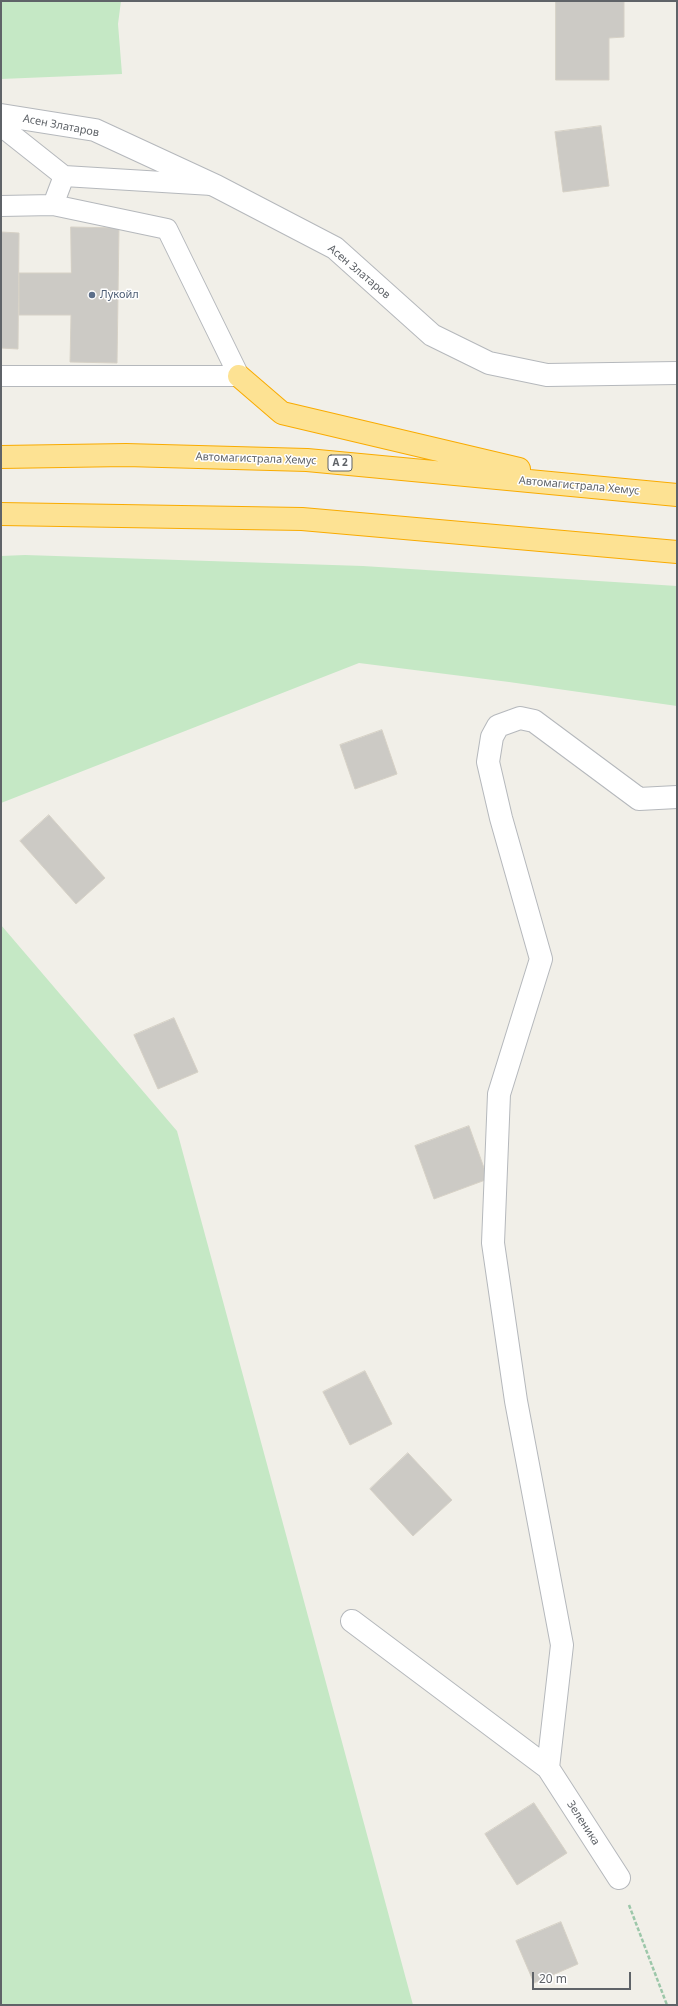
<!DOCTYPE html>
<meta charset="utf-8">
<style>
body{margin:0}
#map{position:relative;width:678px;height:2006px;overflow:hidden;background:#f1efe8;font-family:"Noto Sans",sans-serif}
canvas{display:block}
.frame{position:absolute;inset:0;border:2px solid #5f6368;pointer-events:none}
.scale{position:absolute;left:532px;top:1972px;width:99px;height:18px;box-sizing:border-box;border:2px solid #5f6368;border-top:0;padding-left:5px;font-size:12px;line-height:14px;white-space:nowrap;color:#5f6368;-webkit-text-stroke:3px #fff;paint-order:stroke}
</style>
<div id="map">
<canvas width="678" height="2006"></canvas>
<div class="frame"></div>
<div class="scale">20 m</div>
</div>
<script>
const ctx = document.querySelector('canvas').getContext('2d');
ctx.lineJoin = 'round';
function paint(path, color) { ctx.fillStyle = color; ctx.fill(path, 'evenodd'); }
function trace(path, color, width, dash) { ctx.strokeStyle = color; ctx.lineWidth = width; ctx.lineCap = dash ? 'butt' : 'round'; ctx.setLineDash(dash || []); ctx.stroke(path); }
function write(font, color, halo, rows, align = 'center') {
  ctx.font = font + ' "Noto Sans",sans-serif'; ctx.lineWidth = 3; ctx.setLineDash([]); ctx.textBaseline = 'middle'; ctx.strokeStyle = halo; ctx.fillStyle = color; for (const [text, x, y, turn = 0] of rows) {
    ctx.save(); ctx.translate(x, y); ctx.rotate((+turn || 0) * Math.PI / 180); ctx.textAlign = isNaN(turn) ? turn : align; if (halo) ctx.strokeText(text, 0, 0); ctx.fillText(text, 0, 0); ctx.restore();
  }
}
paint(new Path2D(`
 M1,1h120l-3,23 4,50 -121,5z
 M25,555l338,11 314,20v120l-168,-24 -150,-19 -358,140v-247z
 M1,925l176,206 236,874h-412z`), '#c5e8c5');
const building = new Path2D(`
 M556,1h68v36l-15,1v42h-53z
 M601,126l8,60 -46,6 -8,-60z
 M71,227l48,1 -2,135 -47,-1 1,-47h-52v-42h52z
 M1,232l18,1 -1,116 -17,-1z
 M382,730l15,44 -42,15 -15,-44z
 M49,815l56,63 -29,26 -56,-63z
 M174,1018l24,54 -40,17 -24,-54z
 M469,1126l19,53 -54,20 -19,-53z
 M365,1371l27,53 -42,21 -27,-53z
 M408,1453l44,47 -39,36 -43,-47z
 M534,1803l33,50 -50,32 -32,-51z
 M561,1922l17,42 -44,19 -18,-42z`);
paint(building, '#cccac5');
trace(building, '#d6d1c6', 1);
const lane = new Path2D(`
 M1,126l63,50
 M53,205l11,-29 148,9
 M1,206l52,-1 114,24 72,147h-238`);
const street = new Path2D(`
 M1,115l94,15 121,56 119,62 97,87 57,28 58,12 130,-2
 M352,1621l196,147 14,-123 -46,-244 -23,-158 6,-149 42,-135 -40,-141 -13,-56 4,-25 6,-11 22,-8 14,3 105,78 38,-2
 M548,1768l71,110`);
const highway = new Path2D(`
 M239,376l43,37 237,56
 M1,457l125,-2 181,5 370,35
 M1,514l301,5 375,33`);
trace(lane, '#b5b8bc', 22);
trace(street, '#b5b8bc', 24);
trace(highway, '#f9ab00', 24);
trace(new Path2D(`
 M629,1905l38,100`), '#9cc7a9', 2.5, [4, 2]);
trace(lane, '#fff', 20);
trace(street, '#fff', 22);
trace(highway, '#fde293', 22);
for (const [x, y, r, color] of [
 [92,295,4,"#5c6f8a"]
]) { const dot = new Path2D(); dot.arc(x, y, r, 0, 2 * Math.PI); ctx.fillStyle = color; ctx.fill(dot); trace(dot, '#fff', 1.5); }
for (const [x, y, w] of [
 [340,463,24]
]) { const box = new Path2D(); box.roundRect(x - w / 2, y - 8, w, 16, 3); ctx.fillStyle = '#fff'; ctx.fill(box); trace(box, '#5f6368', 1); }
write('bold 10px', '#5f6368', null, [
 ["A 2",340,463]
]);
write('11px', '#5f6368', '#fff', [
 ["Асен Златаров",61,126,11],
 ["Асен Златаров",359,272,40],
 ["Автомагистрала Хемус",256,459,2],
 ["Автомагистрала Хемус",579,486,5],
 ["Зеленика",583,1823,57]
]);
write('11px', '#4e5e75', '#fff', [
 ["Лукойл",100,295]
], 'left');
</script>
